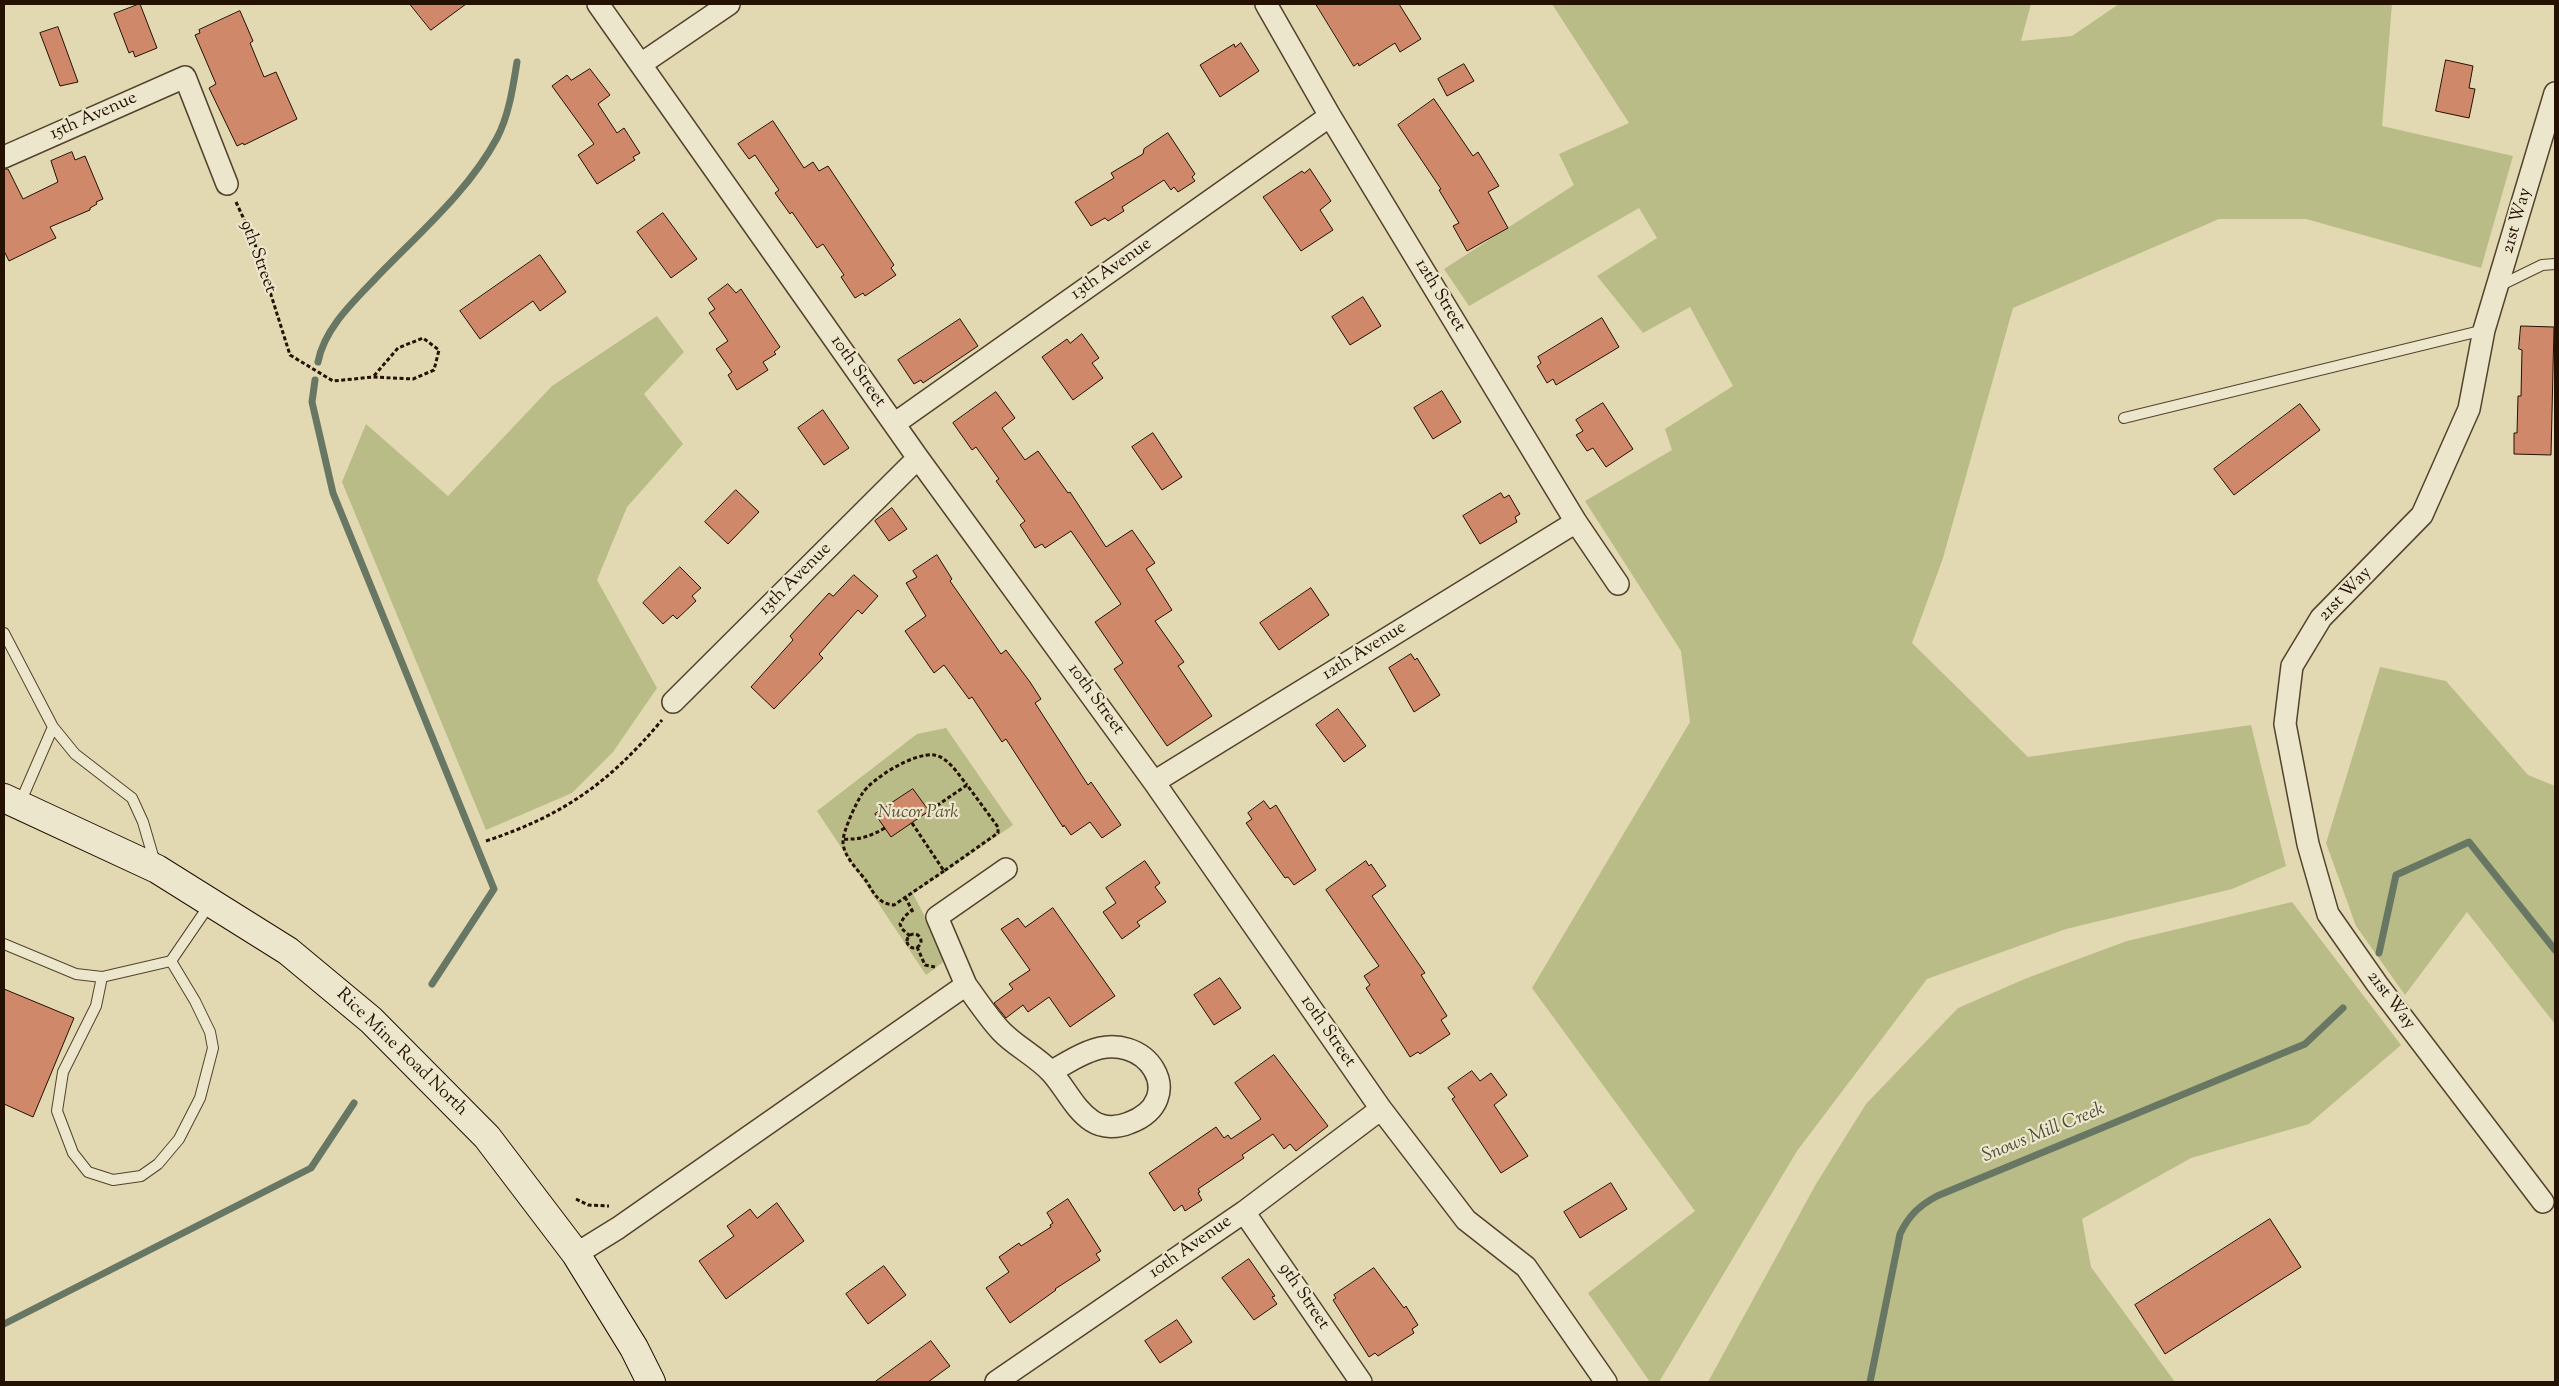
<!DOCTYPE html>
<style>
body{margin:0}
#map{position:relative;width:2559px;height:1386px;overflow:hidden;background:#e2d8b2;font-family:"Sorts Mill Goudy",serif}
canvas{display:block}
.frame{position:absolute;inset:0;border:5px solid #241100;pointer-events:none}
</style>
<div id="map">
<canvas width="2559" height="1386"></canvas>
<div class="frame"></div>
</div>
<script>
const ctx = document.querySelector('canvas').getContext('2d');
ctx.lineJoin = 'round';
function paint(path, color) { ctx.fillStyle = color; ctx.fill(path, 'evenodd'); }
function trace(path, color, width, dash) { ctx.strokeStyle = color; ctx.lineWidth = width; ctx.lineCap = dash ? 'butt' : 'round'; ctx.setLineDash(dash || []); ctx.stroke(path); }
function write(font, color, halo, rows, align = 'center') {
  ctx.font = font + ' "Sorts Mill Goudy",serif'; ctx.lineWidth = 4.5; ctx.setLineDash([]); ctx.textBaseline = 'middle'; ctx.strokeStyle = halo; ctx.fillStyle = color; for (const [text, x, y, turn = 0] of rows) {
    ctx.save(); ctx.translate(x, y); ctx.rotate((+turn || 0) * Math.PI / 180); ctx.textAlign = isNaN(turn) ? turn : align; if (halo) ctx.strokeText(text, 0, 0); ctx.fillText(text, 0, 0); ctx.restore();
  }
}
paint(new Path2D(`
 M1552,4h479l-10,37 51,-5 47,-32h273l-10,122 131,30 -32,112 -175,-49h-87l-206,89 -70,250 -31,85 116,114 223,-32 35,141 -54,23 -166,40 -139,50 -130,172 -138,231h-9l-62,-89 107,-82 -163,-223 158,-266 -9,-71 -96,-150 87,-51 -7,-21 68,-43 -43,-79 -47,26 -46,-57 60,-38 -18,-30 -170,98 -25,-37 130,-84 -15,-31 70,-31z
 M657,316l27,36 -40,42 39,50 -56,63 -30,73 60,108 -44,64 -41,41 -86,37 -144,-348 24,-58 82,72 104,-110z
 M2380,667l66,14 82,94 27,11v238l-88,-112 -62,83 -49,-69 -30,-83z
 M946,728l67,97 -100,69 32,61 -3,8 -16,12 -109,-164 100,-77z
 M2292,902l109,143 -92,79 -118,34 -109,61 9,48 84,115h-467l108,-198 50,-80 92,-96 69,-30 100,-37z`), '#babc87');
trace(new Path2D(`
 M318,362c6,-33 35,-60 57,-83 42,-44 93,-87 122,-141 12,-23 16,-51 20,-76
 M315,380l-3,22 21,91 161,396 -62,95
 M2379,953l17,-78 73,-33 86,108
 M4,1324l307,-156 43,-65
 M1870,1382l30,-148c9,-19 19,-28 37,-38l368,-152 38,-36`), '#687764', 7);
const building = new Path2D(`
 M140,4l17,44 -22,9 -2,-6 -4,2 -15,-39z
 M410,4h56l-35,26z
 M1316,4h83l22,35 -21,13 -5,-9 -36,23 -1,-3 -4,3z
 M240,11l13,30 -3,2 14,34 12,-5 21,47 -53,26 -1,-2 -6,3 -28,-58 7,-4 -21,-49 5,-2 -1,-3z
 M58,27l20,55 -18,4 -20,-53z
 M1241,43l18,28 -39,26 -20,-32 34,-21 1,3z
 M2446,60l27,6 -4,22 6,1 -6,29 -33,-7z
 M1464,64l10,17 -27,15 -9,-17z
 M590,69l20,26 -12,9 19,29 7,-5 16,25 -7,4 2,3 -38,24 -19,-29 16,-11 -42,-58 15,-11 4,5z
 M1434,99l39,57 5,-4 21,34 -11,6 20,36 -41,23 -14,-25 6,-3 -20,-33 2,-1 -43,-64z
 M773,121l31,47 9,-6 6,9 9,-5 66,99 -3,3 5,7 -31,21 -2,-3 -8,5 -14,-21 3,-2 -21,-31 -6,4 -25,-36 -2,2 -15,-21 4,-3 -24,-35 -6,4 -11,-15z
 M1168,133l27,41 -3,3 3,4 -17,11 -4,-5 -3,3 -7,-10 -42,27 2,4 -16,10 -3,-3 -14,8 -16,-24 39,-24 -3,-5 32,-19 1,-5z
 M72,152l3,8 10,-4 18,43 -7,3 1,2 -7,4v2l-40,17 6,11 -47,23 -5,-10v-82h4l15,30 35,-17 -7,-21z
 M1310,169l21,32 -11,9 13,20 -32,21 -38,-54 39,-26 2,2z
 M663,213l34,46 -26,19 -34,-46z
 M540,255l26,37 -26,19 -7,-10 -53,38 -20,-28z
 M728,284l8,9 5,-4 39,58 -6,5 2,2 -13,8 5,8 -31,20 -9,-15 4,-3 -16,-23 12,-8 -19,-28 6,-4 -7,-10z
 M1363,297l18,29 -31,19 -18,-28z
 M1602,318l17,29 -63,38 -3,-6 -6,4 -10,-17 4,-3 -3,-6z
 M960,319l18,27 -55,37 -2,-3 -7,4 -16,-24z
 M2521,326l33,1 -3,128 -37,-1v-21h3l1,-37h3l1,-46 -3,-1z
 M1082,334l17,24 -7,5 11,15 -30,22 -31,-43 25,-18 3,4z
 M1442,391l19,31 -28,17 -19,-31z
 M996,392l19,26 -13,10 23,32 13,-9 30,42 2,-1 36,55 26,-17 23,33 -9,6 26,41 -17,11 29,41 -6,4 34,50 -45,30 -53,-77 9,-6 -28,-41 26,-18 -50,-73 -26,17 -3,-4 -7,4 -15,-23 5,-4 -29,-40 3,-2 -23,-32 -4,3 -19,-27z
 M1603,403l30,46 -27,18 -13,-19 -6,3 -11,-16 7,-4 -7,-11z
 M2300,404l20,26 -86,65 -20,-26z
 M823,410l26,38 -25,17 -26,-37z
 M1153,433l29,44 -20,13 -30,-43z
 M736,490l23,22 -31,32 -23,-22z
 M1501,493l3,5 5,-3 11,19 -5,3 2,5 -37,22 -17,-28z
 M892,508l15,21 -18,12 -14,-20z
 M937,555l15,24 -2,2 51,73 5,-4 24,32 11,17 -6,4 53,82 3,-3 30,43 -19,13 -12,-16 -19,13 -7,-10 -1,2 -57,-88 -4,3 -30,-45 -3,2 -25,-34 -10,8 -29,-42 21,-15 -20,-33 11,-6 -4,-6z
 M680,567l21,21 -9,8 4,5 -19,18 -4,-4 -10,9 -20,-21z
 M854,575l24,21 -16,18 -4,-4 -39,44 4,4 -49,51 -23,-22 42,-47 -3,-4 39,-43 4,3z
 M1311,588l18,27 -50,35 -19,-27z
 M1411,654l4,6 2,-2 23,37 -26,17 -25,-44z
 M1338,709l28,37 -22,16 -28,-37z
 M913,789l16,22 -38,26 -16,-23z
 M1264,801l6,8 6,-4 40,65 -22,15 -6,-8 -3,1 -39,-55 6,-4 -4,-6z
 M1145,861l15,22 -5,4 11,15 -29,20 3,4 -18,13 -19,-27 13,-9 -10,-15z
 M1366,861l3,5 2,-2 15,22 -14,10 53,77 -4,2 26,41 -6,4 9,14 -30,20 -2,-2 -8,5 -44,-69 4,-3 -6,-9 15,-10 -53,-76z
 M1053,908l62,88 -45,31 -21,-30 -21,15 -5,-7 -17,13 -12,-15 19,-14 -4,-5 21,-14 -29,-41 17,-11 7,9z
 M1220,978l21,30 -27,17 -20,-30z
 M4,989l70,29 -41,99 -29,-13z
 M1274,1055l54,71 -32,25 -6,-7 -6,5 -11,-15 -31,21 2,3 -46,31 2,3 -2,1 4,7 -17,11 -3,-6 -8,6 -25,-38 67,-46 8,11 4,-3 3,4 30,-20 -26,-36z
 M1472,1071l8,10 11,-8 16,22 -13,10 34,51 -27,17 -49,-74 3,-2 -7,-9z
 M1611,1183l16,26 -47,29 -16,-26z
 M1068,1199l33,52 -5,3 4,6 -45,29 1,1 -46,33 -24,-35 23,-16 -10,-15 20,-14 2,3 30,-19 -1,-2 3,-2 -6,-10z
 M777,1203l27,38 -78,58 -27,-38 35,-25 -7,-10 23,-17 7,9z
 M2270,1219l31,48 -136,87 -30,-49z
 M1249,1259l26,37 -3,1 5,7 -23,16 -32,-42z
 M884,1266l22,29 -38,29 -22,-30z
 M1374,1268l30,40 2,-2 12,19 -6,4 2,4 -36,23 -3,-3 -6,4 -36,-57 3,-2 -2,-3z
 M1177,1320l15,22 -32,21 -15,-22z
 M931,1341l19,25 -22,16h-53z`);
paint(building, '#cf886a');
trace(building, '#241100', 1);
const service = new Path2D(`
 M2499,286l43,-21 13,-1
 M2124,418l360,-88
 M4,633l49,94 22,27 57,44 11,24 12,41
 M20,803l33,-76
 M4,944l72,30 26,3 69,-16 39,-57
 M102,977l-6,29 -33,66 -6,39 16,42 15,19 25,8 28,-4 17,-12 21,-25 21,-41 13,-50 -3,-16 -15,-31 -24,-40`);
const minor = new Path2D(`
 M598,4l320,454 236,324 227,327 85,111 60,47 80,115
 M1266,4l64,112 246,406 42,62
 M641,64l88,-60
 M4,157l181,-80 42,107
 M894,424l436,-308
 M673,702l245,-244
 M1154,782l422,-260
 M966,985l-29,-68 69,-48
 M2543,1202l-166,-218 -49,-70 -20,-70 -23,-120 7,-58 29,-48 101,-103 47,-106 15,-79 71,-237
 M1244,1212l117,170
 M576,1254l42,-26 348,-243c11,15 22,32 35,46 14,15 35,25 50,41 14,15 23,37 41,49 11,7 25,7 37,2 62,-23 18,-96 -41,-71 -13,5 -25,13 -37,20
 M996,1382l248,-170 137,-103`);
const secondary = new Path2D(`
 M4,798l153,71 131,82 83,69 116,117 89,117 58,94 17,34`);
trace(service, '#54432c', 12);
trace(minor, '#54432c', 24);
trace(secondary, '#241100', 30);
trace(new Path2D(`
 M236,202l18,39 36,114 43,26 40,-4 40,2 21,-9 5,-20 -16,-12 -25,10 -25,29
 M912,823l32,48 54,-38v-6l-31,-42 -38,26
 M844,839c16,1 27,-3 41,-11
 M486,841c78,-26 123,-58 176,-121
 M944,871l-50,34c-15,-1 -20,-11 -27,-23 -8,-11 -23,-25 -24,-39 -1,-10 13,-40 19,-49 10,-16 53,-42 72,-39 14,2 24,19 33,30
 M905,897l9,17
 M907 941a7 7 0 1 1 14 0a7 7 0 1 1-14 0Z
 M910,936l-8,-7 -2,-5 5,-8 7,-6
 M917,947l8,18 10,2
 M576,1199l12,6 21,1`), '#241100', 3, [4, 2.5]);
trace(service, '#ece6cd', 10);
trace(minor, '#ece6cd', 21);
trace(secondary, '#ece6cd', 28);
write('18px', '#241100', '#ece6cd', [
 ["15th Avenue",94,117,-24],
 ["21st Way",2518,221,-74],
 ["9th Street",257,257,70],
 ["13th Avenue",1112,270,-35],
 ["12th Street",1439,296,59],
 ["10th Street",857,372,55],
 ["13th Avenue",796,580,-45],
 ["21st Way",2346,595,-46],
 ["12th Avenue",1365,652,-32],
 ["10th Street",1095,700,54],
 ["21st Way",2390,1001,53],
 ["10th Street",1327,1032,55],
 ["Rice Mine Road North",401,1053,44],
 ["10th Avenue",1191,1248,-35],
 ["9th Street",1303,1297,56]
]);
write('italic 18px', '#584d2f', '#ece6cd', [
 ["Nucor Park",918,814]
]);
write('italic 19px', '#4c4c3a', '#ece6cd', [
 ["Snows Mill Creek",2044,1134,-22]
]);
</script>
